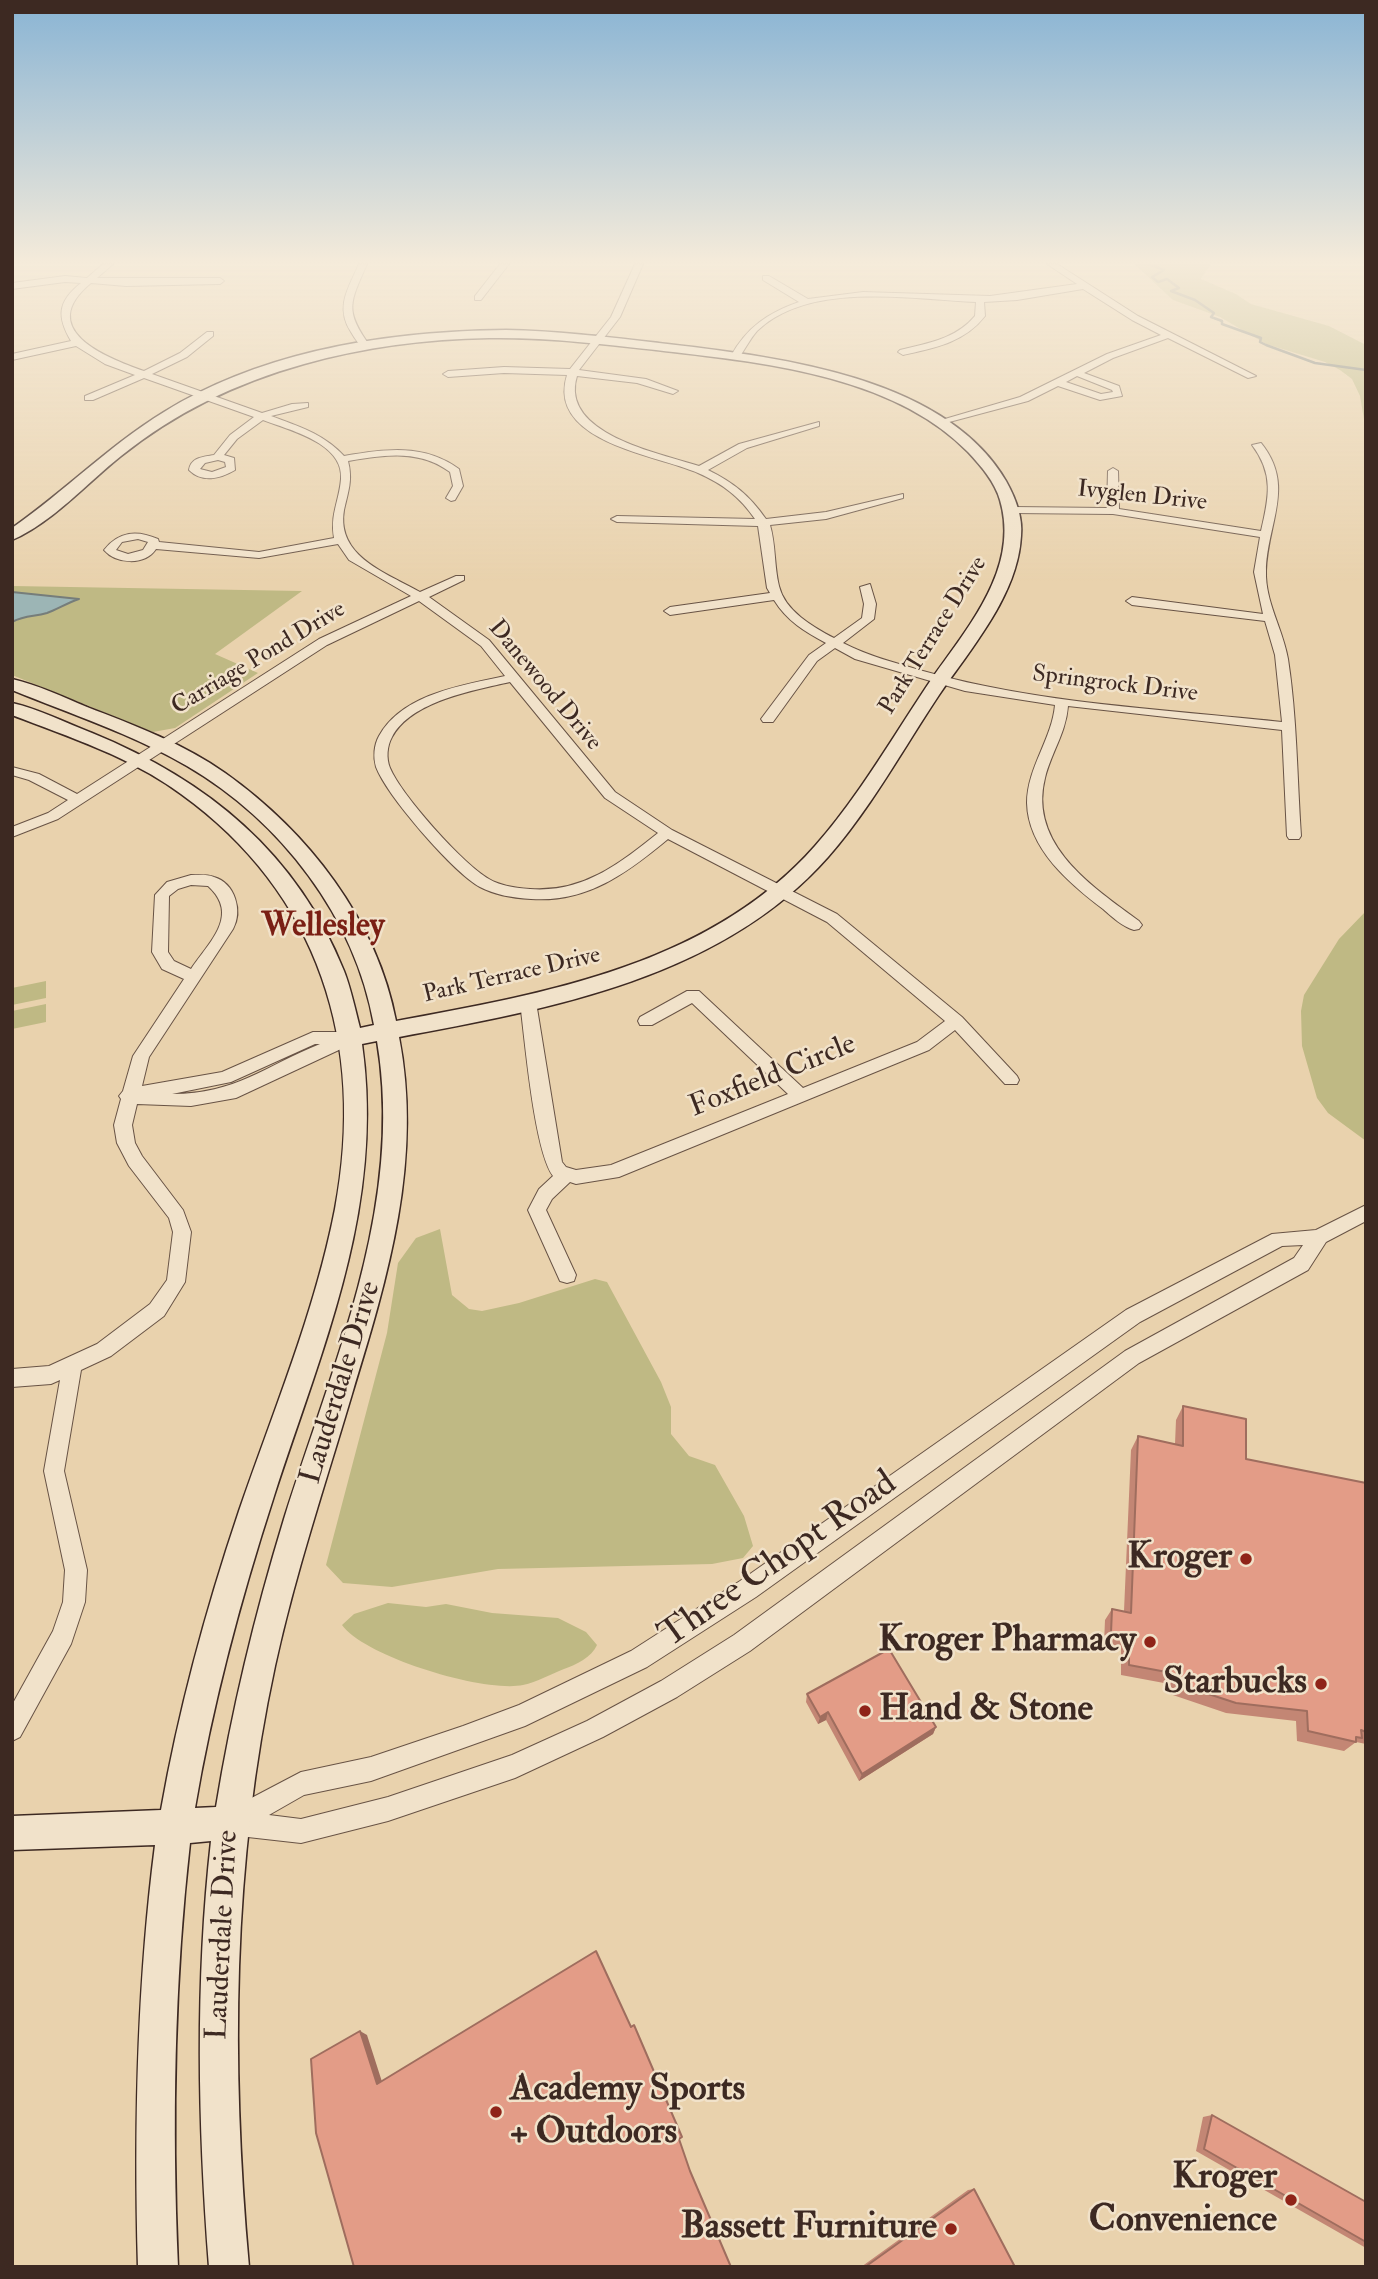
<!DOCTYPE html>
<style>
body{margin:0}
#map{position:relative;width:1378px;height:2279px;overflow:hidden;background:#e9d2ad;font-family:"IM FELL Double Pica",serif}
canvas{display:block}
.frame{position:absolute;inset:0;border:14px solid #3d2922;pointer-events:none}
</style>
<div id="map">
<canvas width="1378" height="2279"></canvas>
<div class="frame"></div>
</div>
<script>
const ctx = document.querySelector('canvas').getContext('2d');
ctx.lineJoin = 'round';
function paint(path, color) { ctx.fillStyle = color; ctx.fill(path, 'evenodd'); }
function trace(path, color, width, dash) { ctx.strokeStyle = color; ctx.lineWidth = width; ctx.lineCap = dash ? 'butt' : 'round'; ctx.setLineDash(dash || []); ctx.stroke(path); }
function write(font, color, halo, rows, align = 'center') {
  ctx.font = font + ' "IM FELL Double Pica",serif'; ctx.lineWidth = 5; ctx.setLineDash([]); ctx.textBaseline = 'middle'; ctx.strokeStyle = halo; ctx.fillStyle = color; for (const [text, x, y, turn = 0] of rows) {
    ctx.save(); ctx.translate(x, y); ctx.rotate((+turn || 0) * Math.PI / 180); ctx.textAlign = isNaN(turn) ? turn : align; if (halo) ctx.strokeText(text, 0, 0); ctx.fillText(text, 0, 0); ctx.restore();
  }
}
paint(new Path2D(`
 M1134,264h77l-10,15 35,15 15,10 78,22 37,19v86l-6,-35 -8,-17 -12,-9 -15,-8 -59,-18 -46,-27 -47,-17z
 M12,586l290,5 -87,63 43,19 -83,55 -22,4 -141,-57z
 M1366,911v230l-38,-28 -11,-15 -15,-52 -1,-35 3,-16 35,-56z
 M46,981v17l-34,7v-17z
 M46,1004v18l-34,7v-18z
 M440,1229l12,66 17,14 13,2 37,-8 76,-24 12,3 54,100 10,25v27l18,22 26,9 29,51 9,30 -10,12 -31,6 -214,5 -106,18 -49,-4 -17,-18 61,-232 11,-70 18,-25z
 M388,1603l38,4 20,-3 46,9 66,5 28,14 11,13c-5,12 -21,20 -33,24 -13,5 -27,13 -41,16 -39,8 -158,-28 -181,-60l12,-11z`), '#bfb984');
const water = new Path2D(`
 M12,592l67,7c-12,4 -23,11 -32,14 -13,4 -21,2 -35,9z`);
paint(water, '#9cb5b5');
trace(water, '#767d7a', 2);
trace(new Path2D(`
 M1149,264l15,6 -12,7 6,5 9,-3 12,9 -8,3 24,9 19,13 -3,4 11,4v3l39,14 -1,4 6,3 49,18 51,7`), '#767d7a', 2.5);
const street = new Path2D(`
 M103,264h10l-16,14h123l4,3 -4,3 -94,2 -35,-3c-56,46 13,74 53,88l36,-18 27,-21h6v4l-26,21 -35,17 110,39 30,-9 16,-1v4l-37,9c27,10 53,18 73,40 40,-7 80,-13 115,13l4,17 -8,14 -4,1 -5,-3 7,-12 -3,-14c-31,-23 -66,-17 -102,-11 5,19 0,31 -4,49 -8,47 43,63 76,82l36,-16h8v4l-35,17 60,43 126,152 57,38 165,84 125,103 55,59 2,4 -2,4h-12l-50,-54 -26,20 -310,127 -43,7 -6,-2 -18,17 -6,11 30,65 -2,6 -7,2 -7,-2 -32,-71 11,-21 14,-13c-19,-26 -28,-136 -33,-174l2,-4h12l2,4 26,160 4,5 10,3 35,-5 177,-71 -96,-91 -40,22h-12l-2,-4 2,-4 47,-26h12l104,97 114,-46 28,-21 -118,-99 -159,-83c-41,34 -81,64 -137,60 -17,-1 -36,-4 -51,-12 -27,-15 -93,-91 -104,-120 -3,-10 -2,-22 3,-31 23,-42 84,-51 126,-60l-24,-30 -62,-45 -92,44 -269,174 -46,18v-10l36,-14 20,-13 -39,-20 -17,-5v-8l27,7 38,20 242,-155 92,-43 -62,-36 -11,-16 -79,14 -103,-9c-11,17 -40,15 -52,1 15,-19 33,-20 54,-11l1,3 100,10 75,-14c-4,-24 5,-36 7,-59 3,-36 -52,-49 -78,-59l-26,19 -13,16 10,3 1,12c-15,9 -33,13 -46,0 2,-13 14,-13 25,-15l16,-20 24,-18 -110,-39 -51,22h-8v-4l50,-21 -30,-11 -29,-18 -64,14v-6l59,-13c-14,-24 -14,-39 10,-58l-16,-1 -53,7v-6l53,-7 22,2zM218,460l7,2 1,5 -14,5 -12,-3 5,-6zM138,539l10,3 -5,8 -15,4 -12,-4 6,-8zM510,682l95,116 53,35c-40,32 -76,60 -128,56 -14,-1 -29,-3 -41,-10 -26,-15 -87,-83 -99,-111 -4,-10 -3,-22 2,-31 19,-36 83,-47 118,-55z
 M359,264h8c-17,39 -23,46 3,82l-5,3c-6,-4 -10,-10 -14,-17 -16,-25 -3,-43 8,-68z
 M500,264h9l-28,36h-6v-4z
 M635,264h8l-23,53 -41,53 67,9 32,12 -5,3 -36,-11 -60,-7c-18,58 82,77 122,90l40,-22 80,-22v4l-72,22 -39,22c26,13 41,25 58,49l60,-7 77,-18v4l-77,21 -56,6c6,20 4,41 9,61 6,25 34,41 55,52l28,-20 2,-14 -4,-17 10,-3 6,20 -2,15 -31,24c25,13 53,20 80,28 116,33 239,38 359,51l-7,-67 -10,-34 -133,-16 -6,-4 6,-4 131,17 -9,-42 6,-35 -147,-23 -100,-1 -6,-3 6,-3 94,1 1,-37 5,-3 5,3 1,38 142,22c8,-34 13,-57 -9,-86l9,-2c35,43 6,80 5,128 -1,31 17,58 22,88 9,58 9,118 13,177l-2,3h-10l-2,-3 -5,-106 -214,-24c-2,27 -17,47 -23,72 -17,67 48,109 94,143l3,4 -3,4 -5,1c-11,-3 -22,-13 -31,-21 -33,-25 -75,-60 -76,-106 0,-35 25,-64 28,-98l-90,-14 -110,-32 -20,-11 -18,13 -44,61h-10l-2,-3 48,-64 17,-12c-21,-11 -39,-22 -52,-43l-104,15 -6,-4 6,-4 100,-14 -3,-5 -9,-62 -141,-4 -6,-3 6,-3 138,3c-15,-22 -32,-35 -57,-46 -41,-18 -152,-31 -131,-98l-63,-2 -56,4 -5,-3 5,-3 56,-4 66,2 41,-52z
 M1047,264h10l81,52 118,60 -8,2 -80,-40 -55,20 -29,15 35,13 3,10 -22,4 -42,-14 -30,15 -90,24v-4l82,-24 87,-43 54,-19 -29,-15 -49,-31 -66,11 -33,2 1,14c-21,27 -51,32 -82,39l-5,-3 2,-2c28,-7 56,-11 75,-34l1,-14c-66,-3 -167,-21 -219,29 -7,8 -12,18 -18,27l-8,-2c16,-29 37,-43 68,-54l-36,-22v-4h6l39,23 55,-7 127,4 87,-12zM1077,376l35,14 1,2 -12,2 -35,-12z
 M191,875c7,0 16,-1 23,2 21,6 29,34 19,52l-84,128 -7,29 80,-14 91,-40h37l8,6 -2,4 -120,56 -45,8 -54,-2 -5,21 3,18 7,13 41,54 8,22 -6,50 -21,34 -53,40 -30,14 -17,101 23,99 -2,32 -14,42 -51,93 -8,4v-36l41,-74 10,-29 2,-32 -21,-99 16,-91 -9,4 -39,3v-18l37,-3 48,-22 53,-40 17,-24 6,-48 -4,-14 -40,-52 -12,-23 -3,-18 7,-26 -2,-3 4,-5 10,-35 51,-77 -22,-10 -10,-17 3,-57 12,-13zM191,885l17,1c32,29 2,55 -17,83l-17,-8 -6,-9 1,-56 9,-7zM315,1044h5c-55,22 -84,50 -148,50l59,-12z
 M1366,1205v16l-40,21 -18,28 -169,93 -389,288 -73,46 -74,40 -88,41 -127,43 -87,22 -71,-8 -9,-3 -3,-9 3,-9 80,-42 70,-15 92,-31 56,-21 112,-54 109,-70 386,-271 146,-76 44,-4zM1303,1245l-9,13 -169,93 -391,284 -73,46 -74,40 -75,34 -124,42 -87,22 -32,-4 35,-20 67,-14 154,-55 122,-59 109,-70 384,-275 142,-76z`);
const secondary = new Path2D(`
 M506,330c52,1 102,7 153,13 110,13 285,31 347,138 9,16 17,36 15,55 -3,59 -50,112 -82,159 -36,54 -68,113 -111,162 -107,121 -278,152 -429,180 24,123 -11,240 -47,357 -27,91 -57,180 -77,272 -43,199 -44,399 -26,601h-40c-11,-143 -14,-284 2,-426l-21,2c-16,141 -18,282 -12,424h-40c-4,-142 -1,-282 17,-422l-143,5v-34l149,-6c18,-102 45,-201 78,-299 34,-99 76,-199 96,-302 31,-164 -15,-315 -154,-415 -50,-37 -112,-57 -169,-79v-12c27,6 54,20 80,30 115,47 205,120 252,238 7,18 11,38 16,57l14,-3c-19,-108 -93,-204 -187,-259 -55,-32 -116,-52 -175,-76v-11c26,6 51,18 75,28 47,18 97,37 138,66 83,59 152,147 171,248 148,-27 314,-56 419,-175 45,-51 80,-113 118,-169 36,-51 87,-110 67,-177 -5,-18 -19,-34 -32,-48 -76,-78 -210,-90 -312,-102 -56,-6 -111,-13 -167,-12 -62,1 -125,9 -185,26 -68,19 -128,48 -183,92 -34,27 -68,66 -109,84v-12c53,-37 98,-83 152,-116 100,-62 227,-81 342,-82zM377,1041c28,164 -45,325 -93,478 -29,95 -52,190 -68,288l-21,1c18,-107 46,-210 79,-312 49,-151 111,-290 88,-452z`);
trace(street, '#685345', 2);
trace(secondary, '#3d2922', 3);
paint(street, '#f1e2ca');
paint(secondary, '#f1e2ca');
paint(new Path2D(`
 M1183,1406l63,53 120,24v261l-10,-2 -12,9 -47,-10 -1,-20 -70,-8 -62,-21v-9l-43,-8v-27l-17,-4 1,-24 7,-11 12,2 7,-161 7,-14 37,8 1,-24z
 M807,1694l129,33 -3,7 -74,47 -33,-61 -8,4 -12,-22z
 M1212,2115l154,87v46l-170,-97 7,-34z
 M974,2189l41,78h-154l107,-77z`), '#c38674');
paint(new Path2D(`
 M828,1712l-2,8 -8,4 2,-7z
 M936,1727l-3,7 -74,47 3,-7z
 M360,2031l7,4 17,53 -7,-4z`), '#9f6d5e');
const building = new Path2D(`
 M1183,1406l63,13v40l120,24v249l-5,-2 1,8 -6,-1v5l-48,-11 -1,-20 -71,-8 -64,-21v-9l-43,-8v-28l-18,-4 1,-24 19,4 7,-177 45,10z
 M889,1649l47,78 -74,47 -34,-62 -8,5 -13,-23z
 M596,1951l35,76 3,-2 48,112 -3,2 11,32 41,96h-377l-38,-134 -5,-74 49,-28 17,53z
 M1212,2115l154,87v40l-162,-93z
 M974,2189l41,78h-150z`);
paint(building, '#e39c87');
trace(building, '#9f6d5e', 2);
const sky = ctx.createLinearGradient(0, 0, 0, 583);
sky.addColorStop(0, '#89b4d4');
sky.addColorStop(0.45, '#f5ebda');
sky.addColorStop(1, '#f5ebda00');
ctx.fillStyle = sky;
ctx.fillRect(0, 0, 1378, 583);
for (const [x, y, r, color] of [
 [1246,1559,7,"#8f2418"],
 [1150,1642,7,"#8f2418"],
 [1321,1684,7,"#8f2418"],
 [865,1711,7,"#8f2418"],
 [496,2112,7,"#8f2418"],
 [1291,2200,7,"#8f2418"],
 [951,2229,7,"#8f2418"]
]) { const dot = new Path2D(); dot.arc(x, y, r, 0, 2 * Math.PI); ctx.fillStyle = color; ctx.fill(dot); trace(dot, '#f1e2ca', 2.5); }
write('24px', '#3d2922', '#f1e2ca', [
 ["Ivyglen Drive",1142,497,6],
 ["Park Terrace Drive",934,636,-58],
 ["Carriage Pond Drive",259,659,-31],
 ["Springrock Drive",1115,685,7],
 ["Danewood Drive",544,686,50],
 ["Park Terrace Drive",512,976,-13]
]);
write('30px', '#3d2922', '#f1e2ca', [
 ["Foxfield Circle",773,1077,-22],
 ["Lauderdale Drive",342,1383,-73],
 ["Lauderdale Drive",224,1935,-87]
]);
write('bold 33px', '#7a1f14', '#f1e2ca', [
 ["Wellesley",323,928]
]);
write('bold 37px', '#3d2922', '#f1e2ca', [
 ["Kroger",1232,1559],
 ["Kroger Pharmacy",1136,1642],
 ["Starbucks",1307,1684],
 ["Hand & Stone",879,1711,"left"],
 ["Academy Sports",510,2091,"left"],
 ["+ Outdoors",510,2134,"left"],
 ["Kroger",1277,2179],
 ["Convenience",1277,2222],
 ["Bassett Furniture",937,2229]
], 'right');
write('37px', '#3d2922', '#f1e2ca', [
 ["Three Chopt Road",779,1561,-35]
]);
</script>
